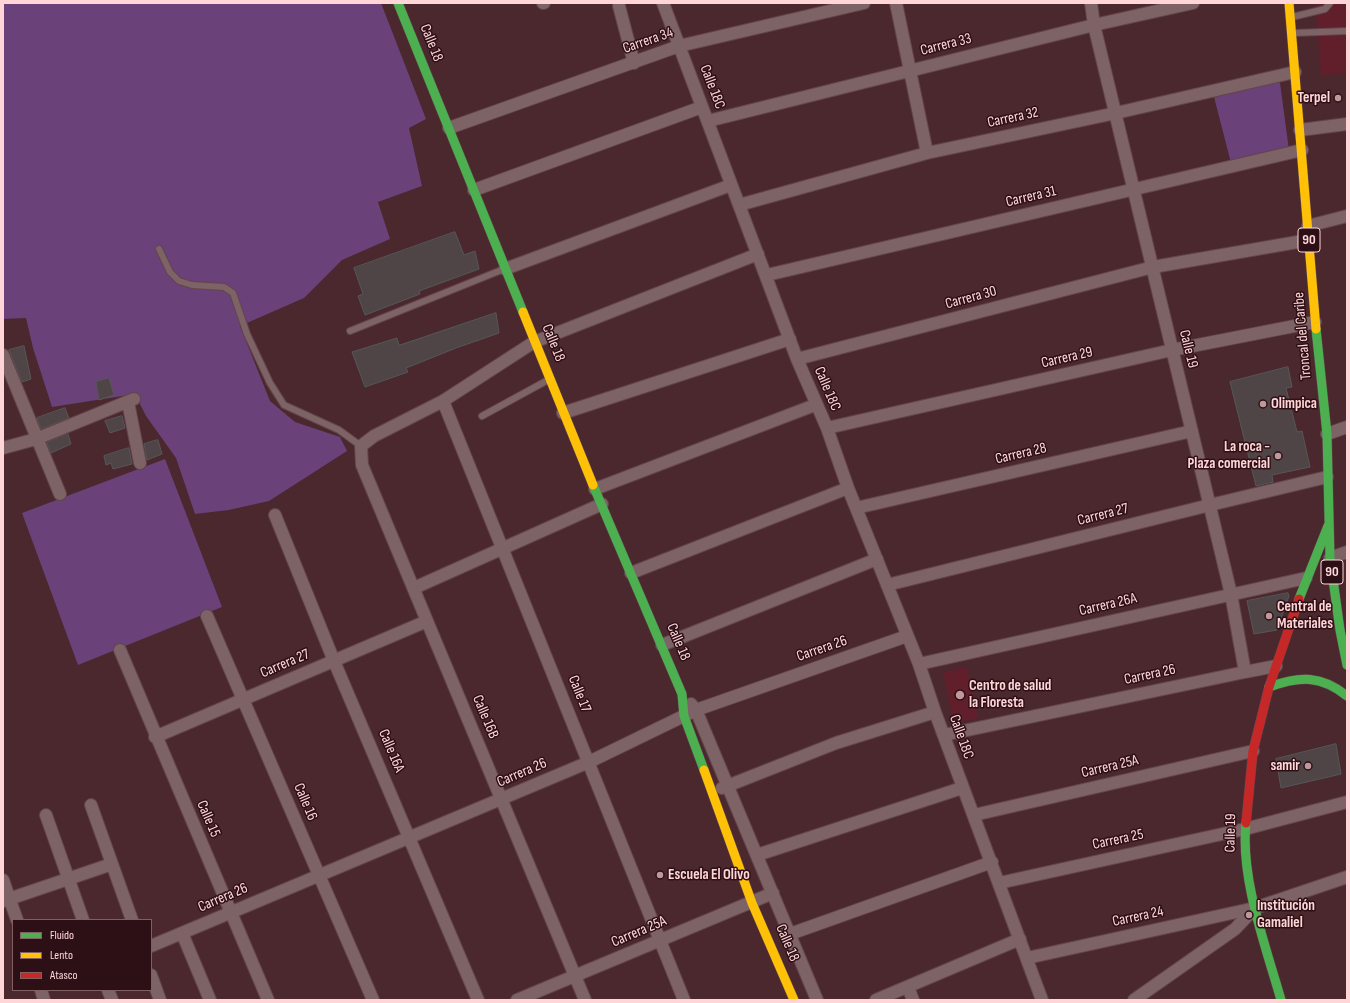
<!DOCTYPE html>
<meta charset="utf-8">
<style>
body{margin:0}
#map{position:relative;width:1350px;height:1003px;overflow:hidden;background:#4a282e;font-family:"Sofia Sans Condensed",sans-serif}
canvas{display:block}
.frame{position:absolute;inset:0;border:4px solid #ffd5d8;pointer-events:none}
.legend{position:absolute;left:12px;top:919px;width:140px;height:72px;box-sizing:border-box;background:#2d1015;border:1px solid #815f63;margin:0;padding:5px 7px;list-style:none;font-size:12px;color:#ffd5d8}
.legend li{display:flex;align-items:center;gap:8px;height:20px}
.legend b{width:20px;border:1px solid #815f63}
</style>
<div id="map">
<canvas width="1350" height="1003"></canvas>
<div class="frame"></div>
<ul class="legend">
<li><b style="height:5px;background:#4caf50"></b>Fluido</li>
<li><b style="height:5px;background:#ffc107"></b>Lento</li>
<li><b style="height:5px;background:#c62828"></b>Atasco</li>
</ul>
</div>
<script>
const ctx = document.querySelector('canvas').getContext('2d');
ctx.lineJoin = 'round';
function paint(path, color) { ctx.fillStyle = color; ctx.fill(path, 'evenodd'); }
function trace(path, color, width, dash) { ctx.strokeStyle = color; ctx.lineWidth = width; ctx.lineCap = dash ? 'butt' : 'round'; ctx.setLineDash(dash || []); ctx.stroke(path); }
function write(font, color, halo, rows, align = 'center') {
  ctx.font = font + ' "Sofia Sans Condensed",sans-serif'; ctx.lineWidth = 3; ctx.setLineDash([]); ctx.textBaseline = 'middle'; ctx.strokeStyle = halo; ctx.fillStyle = color; for (const [text, x, y, turn = 0] of rows) {
    ctx.save(); ctx.translate(x, y); ctx.rotate((+turn || 0) * Math.PI / 180); ctx.textAlign = isNaN(turn) ? turn : align; if (halo) ctx.strokeText(text, 0, 0); ctx.fillText(text, 0, 0); ctx.restore();
  }
}
paint(new Path2D(`
 M1315,3h32v69l-26,4z
 M967,667l11,51 -24,6 -11,-52z`), '#611e2b');
paint(new Path2D(`
 M3,3h378l45,116 -17,9 13,58 -44,16 12,37 -48,21 -38,38 -64,28 30,75 25,21 45,15 7,14 -78,50 -40,9 -34,4 -19,-56 -30,-42 -11,-22 -83,13 -19,-59 -7,-30 -23,1z
 M1272,78l8,5 9,67 -58,13 -18,-70z
 M165,459l57,148 -144,58 -56,-152z`), '#6a4179');
const building = new Path2D(`
 M455,232l9,23 11,-4 4,18 -60,22 1,3 -55,21 -7,-19 5,-2 -9,-26z
 M496,313l3,20 -43,15 -50,20 2,4 -43,15 -13,-35 45,-14 2,7z
 M24,346l7,33 -9,3 -13,-32z
 M1288,367l4,20 -6,1 11,44 5,-1 8,36 -38,8 1,7 -17,4 -26,-104z
 M109,378l5,17 -15,5 -3,-18z
 M65,408l4,10 -28,11 -4,-11z
 M122,416l3,12 -15,5 -5,-12z
 M68,434l3,10 -20,9 -4,-10z
 M158,440l4,14 -15,6 -3,-16z
 M129,448l3,16 -19,5 -2,-6 -5,2 -2,-9z
 M1288,593l1,3 -12,34 -23,4 -7,-33z
 M1336,744l5,30 -60,14 -5,-29z`);
paint(building, '#4f4547');
trace(building, '#555759', 1);
const lane = new Path2D(`
 M1292,17l33,-8 5,-6
 M1294,33l53,-2
 M159,249l11,23 9,9 13,4 32,2 9,6 14,41 23,49 14,22 55,25 22,16
 M350,331l154,-62
 M482,416l66,-36`);
const street = new Path2D(`
 M543,3h1
 M663,3l134,356 30,69 21,60 71,176 16,48 107,288
 M896,3l31,150
 M1091,3l3,22 137,569 14,78 31,-6
 M619,6l15,57
 M708,121l386,-96 99,-22
 M449,128l230,-82 185,-43
 M1300,130l47,-6
 M474,190l228,-83
 M739,205l188,-52 189,-40 179,-41
 M1308,226l39,-10
 M505,269l226,-84
 M767,275l535,-125
 M3,355l57,139
 M797,359l356,-92 156,-27
 M443,401l241,599
 M128,402l12,61
 M563,413l227,-74
 M827,428l345,-78 143,-28
 M1327,434l20,-7
 M3,448l33,-9 98,-40
 M595,489l220,-84
 M856,508l336,-77
 M275,515l59,146 144,339
 M1330,558l17,-6
 M631,573l217,-85
 M887,585l323,-80 117,-28
 M414,588l188,-84
 M207,616l166,384
 M662,645l215,-86
 M120,650l148,350
 M919,664l387,-86
 M691,704l5,6 121,290
 M944,735l301,-63
 M155,737l272,-116
 M722,788l114,-45 99,-31
 M91,805l41,115
 M46,815l37,105
 M974,815l279,-64
 M757,855l205,-67
 M3,880l14,40
 M999,883l246,-54 102,-27
 M3,901l109,-37
 M182,933l28,67
 M790,934l202,-72
 M151,946l438,-184 107,-52 211,-74
 M1027,958l228,-50 92,-31
 M151,975l9,25
 M908,987l5,13
 M41,990l3,10
 M108,990l4,10
 M517,1000l256,-107
 M585,1000l-223,-535 -1,-19 13,-10 69,-35 91,-59 224,-88
 M876,1000l144,-61
 M1134,1000l101,-71 20,-21`);
const fast = new Path2D(`
 M398,3l125,309
 M1316,329l11,105 3,124 10,72 7,35
 M593,485l89,209 2,22 20,54
 M1299,599l29,-73
 M1269,687c31,-11 52,-12 78,9
 M1246,823c-6,55 20,124 35,177`);
const slow = new Path2D(`
 M1289,3l27,326
 M523,312l70,173
 M704,770l48,133 42,97`);
const jam = new Path2D(`
 M1246,823l7,-72 16,-64 30,-88`);
trace(lane, '#63454a', 8);
trace(street, '#63454a', 14);
trace(fast, '#63454a', 10);
trace(slow, '#63454a', 10);
trace(jam, '#63454a', 10);
trace(lane, '#7d6266', 6);
trace(street, '#7d6266', 12);
trace(fast, '#4caf50', 9);
trace(slow, '#ffc107', 9);
trace(jam, '#c62828', 9);
for (const [x, y, r, color] of [
 [1338,98,4,"#c0989c"],
 [1263,404,4,"#c0989c"],
 [1278,456,4,"#c0989c"],
 [1269,616,4,"#c0989c"],
 [960,695,5,"#c0989c"],
 [1308,766,4,"#c0989c"],
 [660,875,4,"#c0989c"],
 [1249,915,4,"#c0989c"]
]) { const dot = new Path2D(); dot.arc(x, y, r, 0, 2 * Math.PI); ctx.fillStyle = color; ctx.fill(dot); trace(dot, '#2d1015', 1.5); }
for (const [x, y, w] of [
 [1309,240,22],
 [1332,572,22]
]) { const box = new Path2D(); box.roundRect(x - w / 2, y - 12, w, 24, 3); ctx.fillStyle = '#2d1015'; ctx.fill(box); trace(box, '#ffd5d8', 1); }
write('bold 14px', '#ffd5d8', null, [
 ["90",1309,240],
 ["90",1332,572]
]);
write('15px', '#ffd5d8', '#2d1015', [
 ["Carrera 34",648,41,-19],
 ["Calle 18",431,43,68],
 ["Carrera 33",946,45,-14],
 ["Calle 18C",712,87,69],
 ["Carrera 32",1013,118,-12],
 ["Carrera 31",1031,197,-13],
 ["Carrera 30",971,298,-15],
 ["Troncal del Caribe",1303,336,-95],
 ["Calle 18",553,343,68],
 ["Calle 19",1188,349,76],
 ["Carrera 29",1067,358,-13],
 ["Calle 18C",827,389,67],
 ["Carrera 28",1021,454,-13],
 ["Carrera 27",1103,515,-14],
 ["Carrera 26A",1108,605,-13],
 ["Calle 18",678,642,67],
 ["Carrera 26",822,649,-19],
 ["Carrera 27",285,664,-23],
 ["Carrera 26",1150,675,-12],
 ["Calle 17",579,694,68],
 ["Calle 16B",485,717,67],
 ["Calle 18C",961,737,70],
 ["Calle 16A",391,751,67],
 ["Carrera 25A",1110,767,-13],
 ["Carrera 26",522,773,-23],
 ["Calle 16",305,802,67],
 ["Calle 15",208,819,67],
 ["Calle 19",1231,833,-89],
 ["Carrera 25",1118,840,-12],
 ["Carrera 26",223,898,-23],
 ["Carrera 24",1138,917,-12],
 ["Carrera 25A",639,932,-23],
 ["Calle 18",787,943,67]
]);
write('bold 15px', '#ffd5d8', '#2d1015', [
 ["Terpel",1330,98,"right"],
 ["Olimpica",1271,404],
 ["La roca -",1270,447,"right"],
 ["Plaza comercial",1270,464,"right"],
 ["Central de",1277,607],
 ["Materiales",1277,624],
 ["Centro de salud",969,686],
 ["la Floresta",969,703],
 ["samir",1300,766,"right"],
 ["Escuela El Olivo",668,875],
 ["Institución",1257,906],
 ["Gamaliel",1257,923]
], 'left');
</script>
